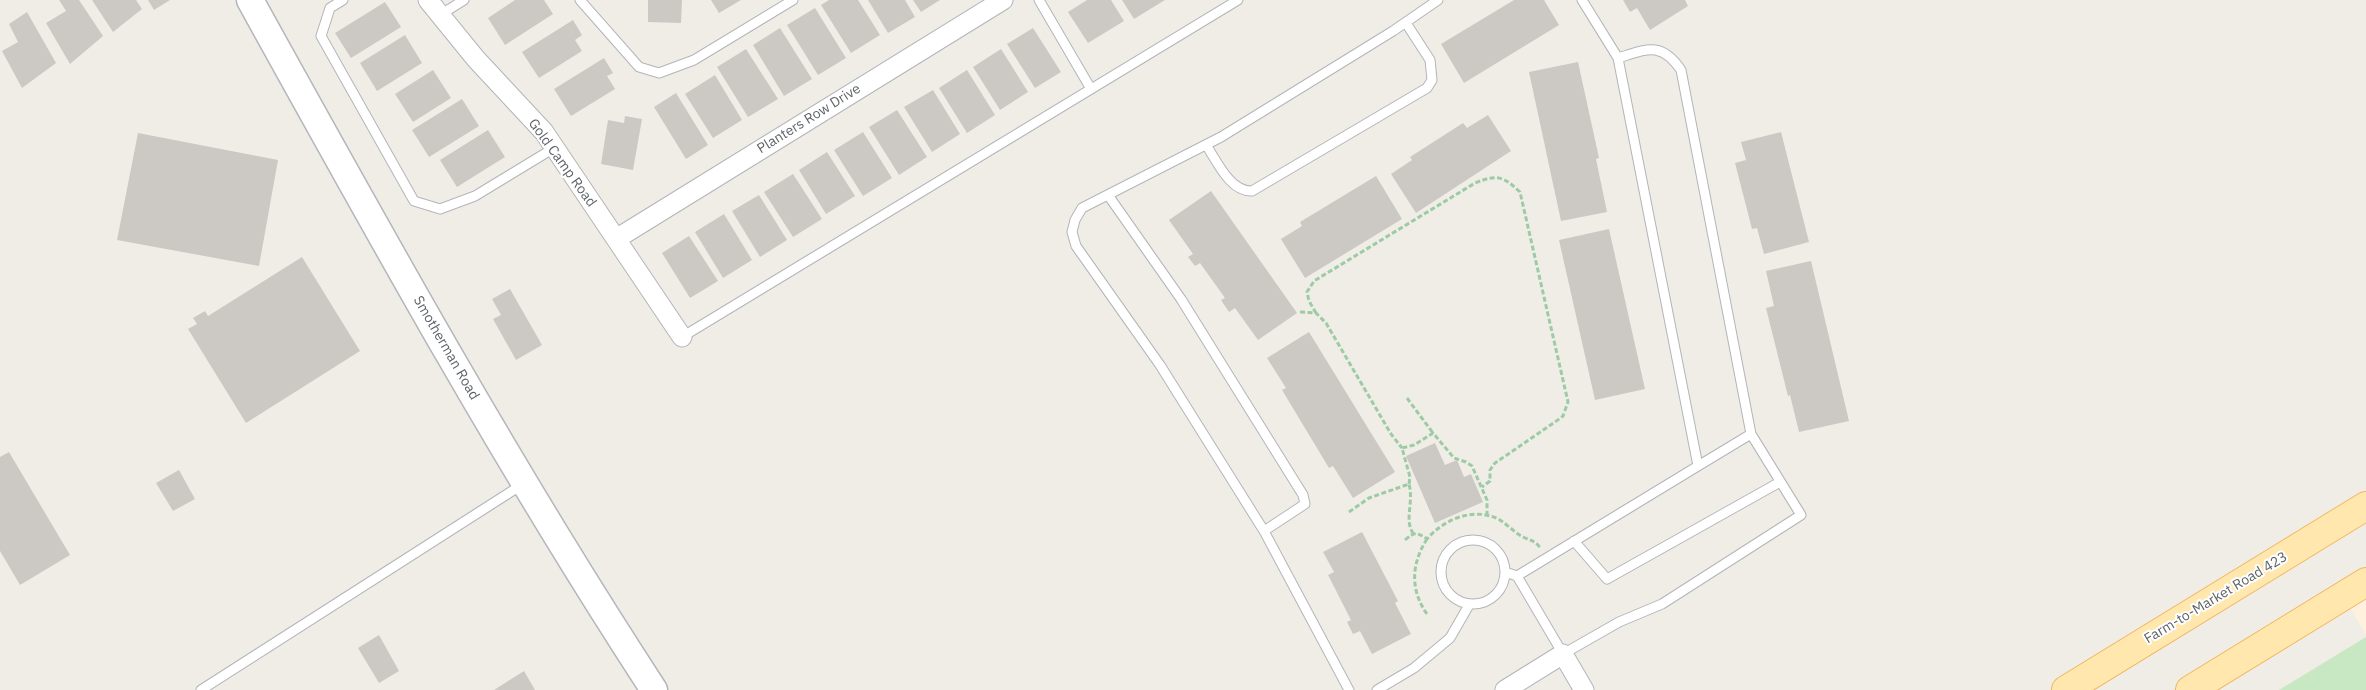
<!DOCTYPE html>
<style>
body{margin:0}
canvas{display:block;background:#f0ede7}
</style>
<canvas width="2366" height="690"></canvas>
<script>
const ctx = document.querySelector('canvas').getContext('2d');
ctx.lineJoin = 'round';
function paint(path, color) { ctx.fillStyle = color; ctx.fill(path, 'evenodd'); }
function trace(path, color, width, dash) { ctx.strokeStyle = color; ctx.lineWidth = width; ctx.lineCap = dash ? 'butt' : 'round'; ctx.setLineDash(dash || []); ctx.stroke(path); }
function write(font, color, halo, rows, align = 'center') {
  ctx.font = font + ' "IBM Plex Sans",sans-serif'; ctx.lineWidth = 4; ctx.setLineDash([]); ctx.textBaseline = 'middle'; ctx.strokeStyle = halo; ctx.fillStyle = color; for (const [text, x, y, turn = 0] of rows) {
    ctx.save(); ctx.translate(x, y); ctx.rotate((+turn || 0) * Math.PI / 180); ctx.textAlign = isNaN(turn) ? turn : align; if (halo) ctx.strokeText(text, 0, 0); ctx.fillText(text, 0, 0); ctx.restore();
  }
}
paint(new Path2D(`
 M2366,597v38l-16,-28z`), '#fef2de');
paint(new Path2D(`
 M2366,637v53h-87z`), '#c8e7c3');
paint(new Path2D(`
 M59,0h20l24,36 -33,28 -24,-41 20,-12z
 M92,0h44l6,9 -29,23z
 M148,0h22l-16,10z
 M515,0h29l9,14 -48,31 -17,-27z
 M648,0h34l-1,23 -33,-1z
 M711,0h30l-22,13z
 M829,0h29l22,35 -29,18 -30,-48z
 M868,0h37l10,17 -27,16z
 M913,0h27l-19,12z
 M1087,0h24l13,21 -36,22 -20,-31z
 M1122,0h43l-31,19z
 M1514,0h30l15,25 -95,58 -23,-39z
 M1623,0h62l3,6 -38,24 -13,-22 -7,4z
 M385,2l16,25 -50,31 -16,-25z
 M815,8l31,50 -28,17 -31,-50z
 M27,12l29,51 -34,25 -20,-37 16,-9 -9,-18z
 M573,20l9,15 -7,5 7,11 -43,27 -17,-26z
 M780,28l32,51 -28,17 -31,-51z
 M1033,28l28,44 -26,16 -28,-44z
 M405,35l17,28 -45,28 -17,-28z
 M746,49l32,50 -30,18 -31,-50z
 M1001,49l27,43 -28,18 -27,-43z
 M604,58l9,15 -6,3 8,13 -44,27 -17,-27z
 M1578,62l21,96 -3,1 11,53 -46,9 -32,-149z
 M433,70l18,28 -38,24 -18,-28z
 M967,70l28,45 -28,18 -28,-45z
 M715,75l27,45 -29,18 -28,-44z
 M933,90l27,44 -28,18 -28,-45z
 M676,93l32,52 -22,14 -32,-52z
 M462,99l17,27 -50,31 -17,-27z
 M897,110l30,47 -28,18 -30,-48z
 M1488,115l23,36 -95,62 -25,-39 21,-14 -2,-3 53,-34 4,5z
 M625,116l17,3 -9,51 -32,-6 7,-44 16,3z
 M488,130l17,27 -48,30 -17,-27z
 M863,132l29,46 -29,18 -29,-46z
 M1781,132l28,110 -45,12 -7,-26 -5,1 -17,-66 11,-3 -5,-18z
 M138,133l140,27 -19,106 -142,-26z
 M827,152l28,44 -29,18 -27,-44z
 M793,174l29,45 -29,18 -29,-45z
 M1376,176l26,43 -97,59 -24,-39 21,-13 -2,-4z
 M1211,191l86,122 -39,27 -23,-32 -6,4 -8,-12 4,-2 -25,-35 -5,3 -7,-9 5,-3 -24,-34z
 M759,195l28,45 -27,17 -28,-46z
 M724,214l28,46 -29,18 -28,-46z
 M1609,229l36,160 -50,11 -36,-160z
 M689,236l29,45 -28,17 -28,-45z
 M302,257l58,94 -114,72 -58,-94 9,-5 -4,-6 12,-7 3,5z
 M1811,261l38,160 -50,11 -9,-37 -2,1 -22,-88 8,-2 -8,-35z
 M510,289l32,56 -26,15 -23,-41 8,-4 -9,-16z
 M1309,332l86,140 -42,26 -20,-32 -4,2 -47,-78 4,-2 -19,-30z
 M1435,443l10,22 12,-5 7,17 7,-3 12,28 -48,21 -29,-67z
 M9,452l61,103 -50,30 -20,-34v-94z
 M179,470l16,29 -22,12 -17,-28z
 M1362,532l36,69 -3,2 16,31 -39,20 -12,-23 -7,3 -6,-12 4,-2 -23,-45 6,-3 -11,-20z
 M379,635l20,36 -20,12 -21,-35z
 M524,671l11,19h-41z`), '#ccc8c4');
const lane = new Path2D(`
 M343,0l-13,8 -9,28 93,165 26,8 35,-13 79,-48
 M580,0l59,67 20,6 35,-13 99,-60
 M1039,0l52,89
 M440,15l24,-15
 M1618,58c29,-9 43,-17 63,12l70,364 -53,32
 M1206,145c11,16 24,47 46,46l175,-103 5,-8 -2,-20 -24,-37
 M1108,195l73,104 122,196 2,9 -41,27
 M682,337l556,-337
 M1441 572a32 32 0 1 1 64 0a32 32 0 1 1-64 0Z
 M1574,541l33,38 173,-97
 M1505,572l12,4 46,78 56,-32 43,-18 139,-89 -50,-81
 M1517,576l181,-110 -80,-408 -36,-58
 M201,690l322,-206
 M1349,690l-85,-159 -104,-166 -84,-119 -4,-14 3,-12 7,-12 139,-71 172,-106 45,-31
 M1377,690l37,-22 36,-30 19,-33`);
const street = new Path2D(`
 M428,0l48,59 68,73 138,205
 M616,239l387,-239
 M1505,690l58,-36 21,36`);
const secondary = new Path2D(`
 M250,0c129,233 258,467 404,690`);
const primary = new Path2D(`
 M2066,690l300,-184
 M2190,690l176,-108`);
trace(lane, '#b2b5b9', 11);
trace(street, '#b2b5b9', 21);
trace(secondary, '#b3b7bb', 29);
trace(primary, '#f2b55e', 30);
trace(new Path2D(`
 M1300,312l16,1 10,10 65,111 11,14
 M1316,313l-7,-12 -2,-9 7,-11 161,-98c22,-9 28,-7 45,9l48,210 -5,14 -8,6 -60,41 -5,7v11l-8,6
 M1407,398l26,35
 M1409,484l1,-7 -8,-29 12,-3 19,-12 21,25 12,4 6,4 15,34v16
 M1349,512l20,-14 40,-14c5,19 -5,36 4,49
 M1427,539c-16,25 -17,51 0,75
 M1405,540c9,-8 12,-8 22,-1 17,-20 48,-33 73,-19 8,5 15,13 23,17 8,4 12,3 18,12`), '#9dcba5', 3, [5, 2.5]);
trace(lane, '#fff', 9);
trace(street, '#fff', 19);
trace(secondary, '#fff', 26);
trace(primary, '#ffe7ad', 28);
write('14px', '#5e6367', '#fff', [
 ["Planters Row Drive",809,119,-32],
 ["Gold Camp Road",562,163,54],
 ["Smotherman Road",446,348,60],
 ["Farm-to-Market Road 423",2216,598,-31]
]);
</script>
